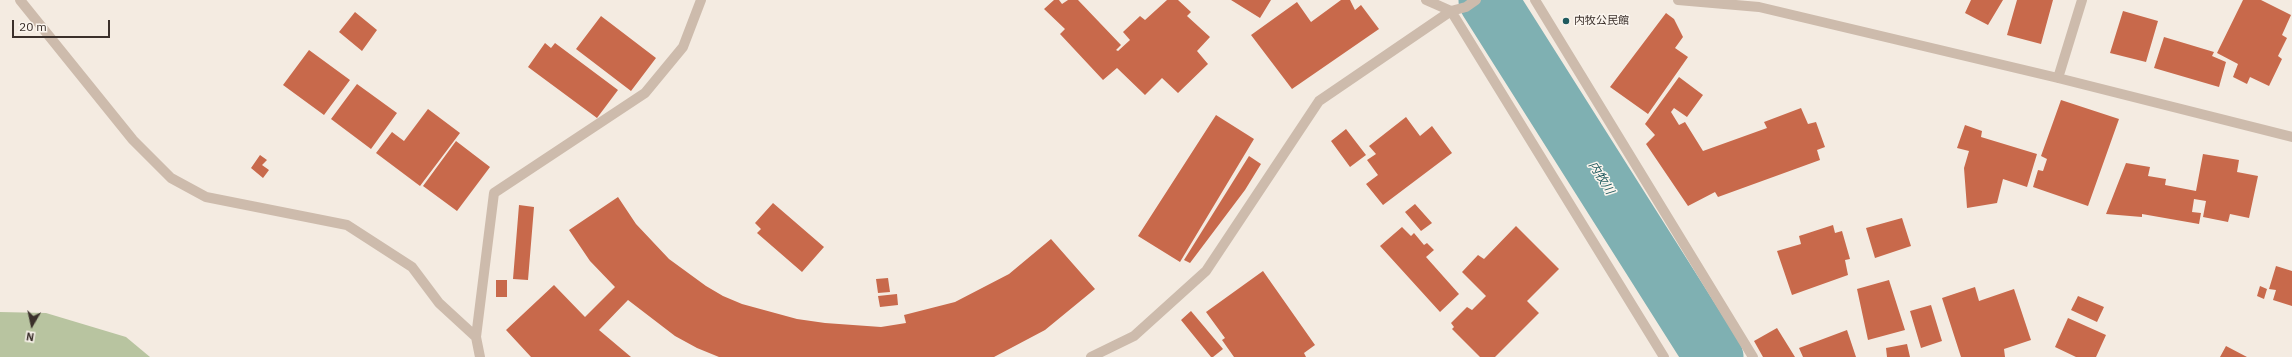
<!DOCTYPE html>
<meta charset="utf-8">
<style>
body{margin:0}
#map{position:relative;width:2292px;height:357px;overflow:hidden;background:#f4ebe1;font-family:"IBM Plex Sans",sans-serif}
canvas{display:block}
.north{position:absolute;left:12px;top:305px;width:40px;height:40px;-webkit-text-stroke:3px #fbf5ee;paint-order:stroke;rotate:189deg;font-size:11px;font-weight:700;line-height:16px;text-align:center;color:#3b302b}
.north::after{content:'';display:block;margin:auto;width:14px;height:18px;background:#3b302b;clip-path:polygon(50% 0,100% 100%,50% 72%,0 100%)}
.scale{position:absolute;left:12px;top:20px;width:98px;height:18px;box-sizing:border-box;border:2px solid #3b302b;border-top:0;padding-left:5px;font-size:12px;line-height:14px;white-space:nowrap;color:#3b302b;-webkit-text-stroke:3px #fbf5ee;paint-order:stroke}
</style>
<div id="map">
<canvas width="2292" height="357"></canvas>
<div class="north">N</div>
<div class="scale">20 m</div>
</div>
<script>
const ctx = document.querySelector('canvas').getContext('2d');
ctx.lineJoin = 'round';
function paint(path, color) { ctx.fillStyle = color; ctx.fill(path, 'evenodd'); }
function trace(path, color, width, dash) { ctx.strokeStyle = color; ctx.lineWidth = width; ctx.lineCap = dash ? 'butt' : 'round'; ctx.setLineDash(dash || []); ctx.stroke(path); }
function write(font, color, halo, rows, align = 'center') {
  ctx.font = font + ' "IBM Plex Sans","Noto Sans JP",sans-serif'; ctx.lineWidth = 3; ctx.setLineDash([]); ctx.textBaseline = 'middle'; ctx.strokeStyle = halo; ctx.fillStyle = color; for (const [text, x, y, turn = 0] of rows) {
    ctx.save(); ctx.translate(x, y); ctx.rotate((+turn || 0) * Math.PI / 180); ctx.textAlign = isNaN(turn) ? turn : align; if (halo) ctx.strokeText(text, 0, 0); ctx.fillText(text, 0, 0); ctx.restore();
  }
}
paint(new Path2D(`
 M0,312l46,1 80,24 24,20h-150z`), '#b8c4a0');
trace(new Path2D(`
 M1488,0l226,357`), '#7fb0b2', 59);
paint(new Path2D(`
 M1054,0h5l3,4 6,-4h10l43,45 -5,5 2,1 12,-11 -7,-8 17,-16 5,4 22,-20h11l13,12 -4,4 23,21 -13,14 11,13 -30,29 -16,-15 -17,17 -28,-27 -14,12 -43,-46 5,-5 -21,-20z
 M1231,0h40l-11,18z
 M1341,0h9l5,10 6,-5 18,24 -87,60 -41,-54 46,-33 14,20z
 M1971,0h32l-15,25 -23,-12z
 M2017,0h36l-12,44 -34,-9z
 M2243,0h18l30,15 -9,20 5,3 -9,18 4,3 -13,27 -19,-9 -3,7 -14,-7 5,-13 -21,-11z
 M2123,11l35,10 -12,41 -36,-9z
 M355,12l22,18 -15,21 -23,-19z
 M1666,13l8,6 9,18 -8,11 13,9 -40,57 -38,-27z
 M601,16l55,42 -25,33 -55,-42z
 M2164,37l50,15 -2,4 14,6 -7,25 -65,-19z
 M545,43l6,5 4,-5 63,47 -21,28 -69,-51z
 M309,50l41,30 -26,35 -41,-30z
 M1679,77l24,18 -16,22 -13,-9 -3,4 8,13 6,-3 18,29 64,-23 -3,-6 37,-14 7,16 8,-2 9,25 -8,3 3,10 -102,37 -3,-5 -27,14 -42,-62 9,-9 -10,-11z
 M357,84l40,29 -26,36 -40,-30z
 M2061,100l58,19 -31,87 -55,-19 5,-17 5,1 4,-12 -6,-3z
 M428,109l32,24 -40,53 -44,-33 16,-21 12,9z
 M1216,115l38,24 -74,123 -42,-26z
 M1406,117l14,19 12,-10 20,27 -69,52 -17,-21 12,-9 -11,-15 9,-6 -7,-8z
 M1965,125l17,6 -1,6 56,17 -10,33 -24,-8 -6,24 -30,5 -3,-40 5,-17 -12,-3z
 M1346,129l20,26 -16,12 -19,-26z
 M456,141l34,26 -33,44 -34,-25z
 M2203,154l36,6 -2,12 21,4 -9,42 -19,-4 -2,8 -25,-5 3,-16 -12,-2 -2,13 9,1 -2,11 -57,-10v3l-36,-3 20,-51 24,4 -2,9 18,3 -1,6 31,6z
 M260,155l7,5 -5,5 7,5 -6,8 -12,-10z
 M1249,156l12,8 -16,26 -55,73 -6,-3z
 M618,197l18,27 33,35 37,27 17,10 19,8 55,15 28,4 56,4 25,-4 -2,-8 51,-13 54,-28 42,-35 44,50 -50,41 -51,27h-275l-22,-9 -22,-12 -47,-36 -29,30 32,27h-100l-25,-27 48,-45 31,32 30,-30 -25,-26 -21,-31z
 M773,203l51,44 -22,25 -45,-39 4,-4 -6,-6z
 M1415,204l17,19 -11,8 -16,-19z
 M519,205l15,2 -6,73 -15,-1z
 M1902,218l9,28 -36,12 -9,-30z
 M1833,225l2,8 7,-2 8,28 -5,1 3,15 -56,20 -15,-44 24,-7 -2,-8z
 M1516,226l43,43 -32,32 12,12 -44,44h-15l-28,-28 2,-2 -3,-4 16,-16 5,3 14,-14 -24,-24 16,-17 6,4z
 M1402,227l9,9 3,-3 10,12 3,-2 7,7 -8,7 33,37 -19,18 -60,-66z
 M2276,266l16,5v35l-19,-6 3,-10 -7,-1z
 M1263,271l52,74 -11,8 2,4h-72l-12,-17 3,-2 -19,-26z
 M888,278l2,14 -12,1 -2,-14z
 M496,280h11v17h-11z
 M1889,280l16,50 -37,10 -11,-51z
 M2260,286l7,3 -3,10 -7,-3z
 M1975,287l4,14 35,-12 17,51 -27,9 1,8h-44l-19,-59z
 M897,294l1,11 -18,2 -2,-11z
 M2078,296l26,11 -7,15 -26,-12z
 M1931,305l11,36 -21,7 -11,-37z
 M1191,311l32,38 -10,8h-2l-30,-37z
 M2068,318l38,17 -10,22h-20l-21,-10z
 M1777,328l18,29h-32l-9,-16z
 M1847,330l9,27h-53l-4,-9z
 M1907,344l3,13h-23l-1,-9z
 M2226,346l21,11h-27z`), '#c8694b');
trace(new Path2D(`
 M20,0l113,140 38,38 35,19 141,28 65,42 27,36 37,34
 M1426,0l25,11 213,346
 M1678,0l81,7 299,71 234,59
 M2058,78l24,-78
 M480,357l-4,-20 18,-144 151,-100 38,-46 18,-47
 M1091,357l43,-21 72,-65 113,-170 132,-90 15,-4 10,-7`), '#cdbbac', 10);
trace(new Path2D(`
 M1535,0l218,357`), '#cdbbac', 10);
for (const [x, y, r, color] of [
 [1566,21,4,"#1f5a5e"]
]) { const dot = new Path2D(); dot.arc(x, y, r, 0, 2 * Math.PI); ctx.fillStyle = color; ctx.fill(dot); trace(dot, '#fbf5ee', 1.5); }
write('11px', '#3b302b', '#fbf5ee', [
 ["内牧公民館",1574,21]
], 'left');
write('italic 12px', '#1f5a5e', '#fbf5ee', [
 ["内牧川",1601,178,58]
]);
</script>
